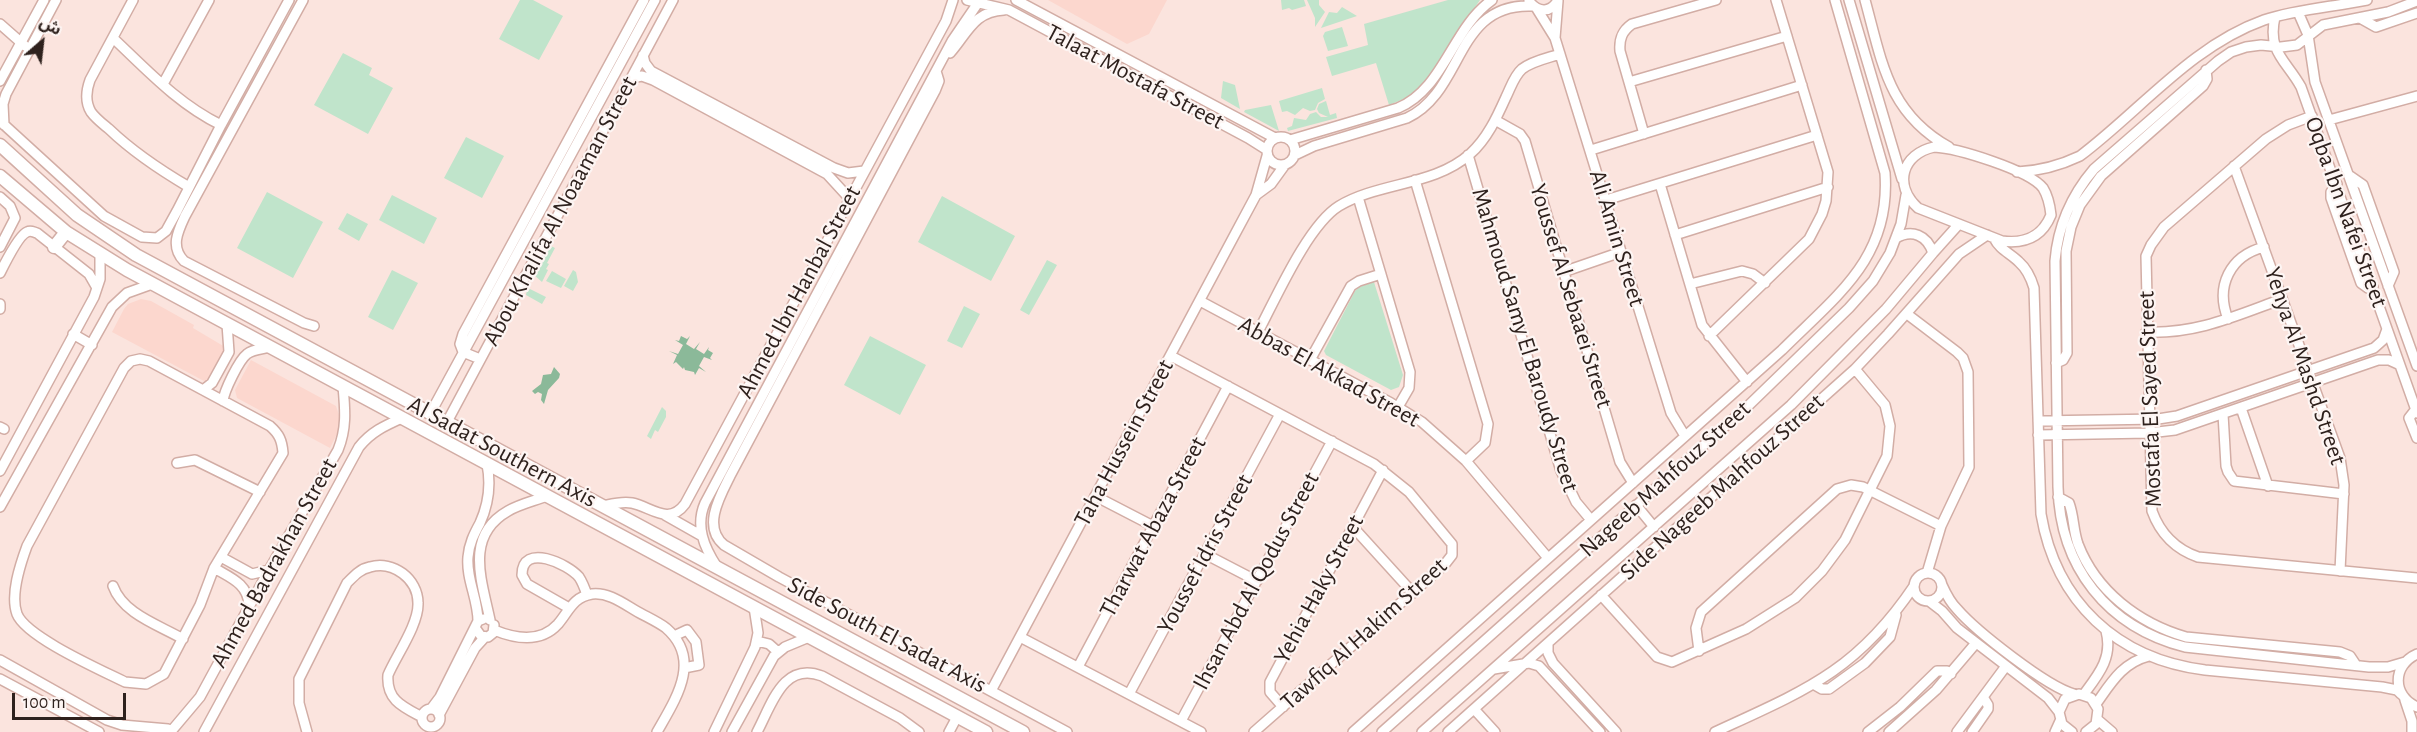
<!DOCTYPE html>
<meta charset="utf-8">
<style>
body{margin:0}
#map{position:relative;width:2417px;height:732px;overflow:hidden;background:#fbe4de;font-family:"Alegreya Sans","Noto Sans Arabic",sans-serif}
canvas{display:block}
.north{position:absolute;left:12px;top:12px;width:60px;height:60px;-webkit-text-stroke:4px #fdf5f3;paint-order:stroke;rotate:28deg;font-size:16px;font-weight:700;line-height:24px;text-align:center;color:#2e211d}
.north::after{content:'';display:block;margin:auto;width:21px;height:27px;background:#2e211d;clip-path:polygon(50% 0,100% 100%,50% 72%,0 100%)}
.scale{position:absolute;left:12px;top:693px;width:114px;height:27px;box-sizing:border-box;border:3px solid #2e211d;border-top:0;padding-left:8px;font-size:18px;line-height:21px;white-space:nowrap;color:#2e211d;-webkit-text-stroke:4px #fdf5f3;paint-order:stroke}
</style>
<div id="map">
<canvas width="2417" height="732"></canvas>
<div class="north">ش</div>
<div class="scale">100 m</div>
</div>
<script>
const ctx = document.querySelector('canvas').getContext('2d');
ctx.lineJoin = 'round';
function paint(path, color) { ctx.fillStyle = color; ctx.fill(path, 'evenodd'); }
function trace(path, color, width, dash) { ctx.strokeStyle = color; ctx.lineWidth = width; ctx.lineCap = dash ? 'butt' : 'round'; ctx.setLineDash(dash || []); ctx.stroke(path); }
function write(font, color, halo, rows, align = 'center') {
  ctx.font = font + ' "Alegreya Sans",sans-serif'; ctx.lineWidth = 4.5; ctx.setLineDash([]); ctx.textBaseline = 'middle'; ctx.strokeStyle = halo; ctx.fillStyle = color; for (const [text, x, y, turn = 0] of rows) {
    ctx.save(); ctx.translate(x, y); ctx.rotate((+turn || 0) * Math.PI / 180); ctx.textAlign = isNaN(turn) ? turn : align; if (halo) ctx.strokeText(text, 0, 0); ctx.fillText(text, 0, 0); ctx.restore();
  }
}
paint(new Path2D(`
 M1048,0h119l-18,34 -22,10z
 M141,299l10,2 43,24 -1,3 32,19 -13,33 -8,1 -92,-49 12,-23 4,-5z
 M251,360l85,46 4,12v10l-10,20 -93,-50 -2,-8z`), '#fcd7ce');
paint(new Path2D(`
 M520,0h13l30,16 -24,44 -40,-21z
 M1281,0h23l2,6 -14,4 -3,-2 -7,2z
 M1307,0h12v5l6,7 -10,15v-9z
 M1448,0h32l-58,86 -11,10 -22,9 -13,-42 -44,13 -6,-19 42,-12 -4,-21z
 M1342,7l15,9 -36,12 8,-16 8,1z
 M1342,27l6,19 -20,5 -5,-15 2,-4z
 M343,53l29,15 -3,7 24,13 -25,46 -54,-29z
 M1223,81l12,4 5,24 -19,-11z
 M1322,88l3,11 -7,4 -3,7 -5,1 -7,-3 -8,7 -8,-4 -5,1 -3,-11z
 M1326,101l4,14 6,-2 1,5 -49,13 -1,-3 5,-2 2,-8 12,2 4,-6 6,-2 5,5h7l-9,-4 -2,-4 2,-5z
 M1271,105l8,26 -35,-19 1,-2z
 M466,137l38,19 -22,42 -38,-20z
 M267,192l56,30 -30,56 -56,-30z
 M392,195l45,23 -13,26 -45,-24z
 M942,196l73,40 -24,45 -73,-39z
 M347,213l21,11 -9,17 -21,-12z
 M549,245l6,3 -8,15 2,1 -3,5 2,1 -6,12 -8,-7v-7z
 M1047,260l10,5 -28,50 -9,-5z
 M392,270l26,13 -25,47 -25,-13z
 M573,270l3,2 2,10 -5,9 -9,-5z
 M552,271l14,8 -5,9 -15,-7z
 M1374,282l29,93 -4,12 -8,3 -65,-35 -2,-4 31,-60 4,-4z
 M530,289l16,8 -4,7 -16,-9 1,-5z
 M964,306l16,8 -18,34 -15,-7z
 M870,336l56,29 -26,50 -56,-30z
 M662,407l4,4v6l-8,15 -3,-2 -4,9 -4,-3z`), '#c0e4cb');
paint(new Path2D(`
 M681,336l6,3 3,-3 -4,8 8,5 6,-7 -4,7 8,5 5,-7 -1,3 5,3 -3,5 2,2 -8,-3 -5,9 7,6 -7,-4 -4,7 -1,-3 -9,-2 -1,-3 -1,2 -7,-7 -3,2 4,-9 -8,-4 9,3 5,-9 -8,-5 4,1z
 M554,367l6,7 -1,4 -11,12 -4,14 -3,-4 1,-6 -4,-2 -3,2 -3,-3 9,-7 2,-9 8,-1z`), '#8bb999');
const minor = new Path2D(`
 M133,0l-43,80c-4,11 -5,22 1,32 5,7 12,12 18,17 24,23 51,41 80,58
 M303,0l-118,216c-7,15 -15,31 -1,45l120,62 10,3
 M967,0l42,10 239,128 19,12
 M1016,0l259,138
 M1849,0l53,179
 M1865,0c17,62 23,113 84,147
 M1529,1c9,12 22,12 29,-1
 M1558,1l-3,37 116,375 14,23
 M1537,9l18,29
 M2298,12l10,23 7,47 102,284
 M2275,17c-8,35 11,43 26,70l116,326
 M2360,18l16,9 41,-14
 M0,24l25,22
 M113,38c34,32 65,66 108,87
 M950,53c17,-19 24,-42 54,-43
 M643,55l2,8 6,8 183,97 14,5 16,-2
 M936,71l3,10 -4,10 -205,385c-10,20 -28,51 -6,69l55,32 288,155
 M631,78l11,-2 11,4 174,94 22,24
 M0,81l44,-81
 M1629,82l158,-46
 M163,84l46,-84
 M2312,116l-24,9 -22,14 -102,88 -13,18 -5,11 6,255c8,22 23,38 46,46l219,21
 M1495,120l25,14 5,7 95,321 13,21
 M2329,120l88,-24
 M0,121l104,95 38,21 15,1 9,-7 11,-20 44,-86 68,-125
 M4,125l-1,-21 3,-10 50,-94
 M1644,134l-24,-83c-1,-12 2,-20 12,-27l84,-24
 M1267 151a14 14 0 1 1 28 0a14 14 0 1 1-28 0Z
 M1290,140l108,-32c46,-19 54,-80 94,-108
 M1934,147c23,1 95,23 109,41 5,8 7,18 8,27 -9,22 -26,29 -49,26l-84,-33c-25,-23 -16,-54 16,-61z
 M1591,150l211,-65
 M1295,155l19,-9 93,-28c58,-27 47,-116 126,-112
 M1468,155l93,316 15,31 15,18
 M2234,166l106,292 4,27 -4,86
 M2017,172c24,-1 42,-6 63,-16 60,-45 111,-110 184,-136 33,-11 69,-13 103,-20
 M2350,176l13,9 31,87 -6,14
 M1415,180l73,244 -3,19 -19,18
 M1660,184l42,141 45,57
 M2337,184l-6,8v6l30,85 7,5 5,-1
 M1256,195l15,-11 13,-18
 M0,197l10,9 5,12 -15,29
 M1358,197l52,175 -1,16 -11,19
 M1606,200l211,-65
 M1675,235l153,-48
 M1896,238c16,-9 31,-3 37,15
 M1994,238c6,12 16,15 25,24 8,7 12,16 15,26l7,226c15,88 76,145 164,156l177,17 15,3 4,4
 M1563,272l58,-20
 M0,273c4,-8 19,-38 27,-41 4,-2 6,0 10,1l52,41 8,14
 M1690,284l52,-13 11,3 12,9
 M1200,301l191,102 31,19 44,39 82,97
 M0,304v5
 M1907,314l50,38 6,6 5,14 1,95 -28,59 -14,47
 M2228,319c-13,-33 2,-63 36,-72
 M1258,332c18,-34 50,-107 81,-126 40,-24 95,-20 131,-52 17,-15 27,-37 36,-57 5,-10 8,-21 16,-28 10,-8 26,-11 38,-15
 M2146,332c51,2 89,-16 136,-33
 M73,334l19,11
 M1709,336l100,-97 13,-25 4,-13 2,-29 -52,-172
 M1171,356l203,108 35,28 43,52v11l-7,9 -191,168
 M140,359l9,2 121,65c9,8 12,14 13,27l-69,115 -14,37 -36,69 -18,10 -21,-2c-24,-12 -99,-45 -108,-68 -7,-19 3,-49 10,-68l97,-178 7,-7z
 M480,359l-17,-7 -3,-8 3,-10 181,-334
 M1310,360l41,-74 8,-5 22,-7
 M2056,363l7,-3 4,-7 -1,-102 5,-24 9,-22 21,-29 102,-90 4,-7 -1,-9
 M203,390l9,-7 17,-31 -2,-28
 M223,401c1,-10 16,-41 24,-47 6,-5 16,-5 23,-7
 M2241,408l27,78
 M2416,409l-7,9 8,20
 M430,414l225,-414
 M2223,414l3,52 2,6 6,9 110,13
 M2038,421l120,-2 19,-3 197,-68 9,-8 4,-11
 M447,422l226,-422
 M0,427l4,2
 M2038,435l111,-2 26,-3 203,-70h11l11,5
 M177,463l18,-3 65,32
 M0,471l94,-174 6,-18v-24
 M1095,496l58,30
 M2058,497l11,6c5,13 4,27 9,41 18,47 60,79 108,93l154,15 10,4 6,9
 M1636,505l18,22
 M603,506c9,-2 19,-5 29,-3 19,4 37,23 53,1l261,-483 7,-21
 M0,507l112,-200 15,-14 25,-9
 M665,515l37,21
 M1353,527l60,66
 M1205,554l52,27
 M221,557l31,17 17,-4
 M717,567c-13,-20 -22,-41 -12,-64l247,-462 28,-41
 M214,568c17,10 34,16 35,37
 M1914 587a14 14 0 1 1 28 0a14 14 0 1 1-28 0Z
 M1942,585c4,9 8,17 15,24 19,22 90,78 117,85
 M113,586c10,28 46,39 70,53
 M1601,595l56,62 15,5 74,-33 49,-31 27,-27 23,-31 42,-84 3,-30 -5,-21 -30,-36
 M1929,601l13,10 15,17 91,70 11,14
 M569,608l-42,-24 -5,-9c0,-33 46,-11 57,2 4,6 6,12 8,18
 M490,620c-8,-39 -26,-84 18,-109 12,-7 26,-10 39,-15
 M478,621c0,-22 -12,-42 -10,-64 1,-13 6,-23 12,-34 9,-20 11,-39 7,-59
 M476,629l5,7 7,1 5,-4 1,-8
 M494,630c22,9 47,13 64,-6 11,-13 15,-27 34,-30 17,-2 32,10 46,18 9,5 20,10 28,16 37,32 9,72 -9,104
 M674,636l13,-6 9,12 3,23 -15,3
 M1020,637l181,95
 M757,641l12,3 9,8
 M1548,643v10l5,10 63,69
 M1699,651l-3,-23 5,-16 136,-123 14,-4 12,2 78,39
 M2417,654c-25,11 -25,42 0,53
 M0,660l107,60 15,5 46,4
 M2405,662l-17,5h-19l-184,-20c-78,-20 -125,-80 -127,-160l-3,-226c3,-36 16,-65 39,-92l124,-108 13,-9 15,-5 15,-2 20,2 16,-2 26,-20 65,-13 29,-11
 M1078,667l150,-281
 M1494,669l35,-6 10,3 61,66
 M0,679l99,53
 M1815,685l7,4h7l36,-26 25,-26 6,-22
 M991,691l243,-455 22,-41 11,-39
 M1129,694l151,-280
 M2084,694c15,-20 29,-37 22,-63
 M2405,700l7,21v11
 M2096,704c15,-21 26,-41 53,-48
 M1283,707l-13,-15v-10l113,-212
 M431,709l9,-12 38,-76 5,-2
 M1474,709l21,23
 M422 718a9 9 0 1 1 18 0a9 9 0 1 1-18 0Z
 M439,715l36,-67 10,-11
 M2098,720l14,12
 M1181,721l151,-280
 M173,729l27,-32 69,-127 69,-120c9,-22 7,-41 5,-64
 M204,732l155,-285c12,-15 25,-21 43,-29
 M307,732l-8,-29v-24l48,-96c7,-7 13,-14 23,-16 23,-7 48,12 48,36 1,21 -22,53 -30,72 -2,25 15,32 34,42
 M714,732l41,-85 3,-14 -4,-26
 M732,732l42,-76 11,-9 24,-10
 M757,732c15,-28 26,-71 65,-56l78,42 19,14
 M949,732l8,-15
 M1353,732l429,-382c55,-55 109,-92 103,-177l-50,-173
 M1382,732l367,-327 100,-97 24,-27 17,-28 11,-29 5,-29
 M1422,732l369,-327 95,-96 47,-56 26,-29
 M1448,732l407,-363 33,-35 71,-80 28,-19
 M1715,732c89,-41 142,-61 199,-146
 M1868,732l32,-25 37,-36h10l4,3
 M1889,732l47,-42 40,-47
 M1957,732l49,-66
 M1972,732l16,-23v-4l-5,-8
 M2055,732l5,-11
 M2072,732l-10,-8 -3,-12 6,-13 14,-5 12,4 7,11 -2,15 -10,8`);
const major = new Path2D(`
 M0,145l77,70 59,40 887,477
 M0,176l66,56 61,38 859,462
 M54,247l12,-15`);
trace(minor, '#d2ada5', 12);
trace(major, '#d2ada5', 15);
trace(minor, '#fff', 9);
trace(major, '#fff', 12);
write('24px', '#2e211d', '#fdf5f3', [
 ["Talaat Mostafa Street",1135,77,28],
 ["Abou Khalifa Al Noaaman Street",560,211,-62],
 ["Oqba Ibn Nafei Street",2346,212,70],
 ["Ali Amin Street",1617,238,73],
 ["Ahmed Ibn Hanbal Street",799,292,-62],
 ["Youssef Al Sebaaei Street",1571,296,73],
 ["Mahmoud Samy El Baroudy Street",1525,340,73],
 ["Yehya Al Mashd Street",2305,366,71],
 ["Abbas El Akkad Street",1329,372,29],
 ["Mostafa El Sayed Street",2150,399,-92],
 ["Taha Hussein Street",1124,443,-62],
 ["Al Sadat Southern Axis",502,452,28],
 ["Nageeb Mahfouz Street",1665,479,-42],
 ["Side Nageeb Mahfouz Street",1722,487,-42],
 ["Tharwat Abaza Street",1153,527,-62],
 ["Youssef Idris Street",1205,554,-62],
 ["Ahmed Badrakhan Street",274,563,-61],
 ["Ihsan Abd Al Qodus Street",1256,581,-62],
 ["Yehia Haky Street",1319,589,-62],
 ["Tawfiq Al Hakim Street",1364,634,-42],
 ["Side South El Sadat Axis",887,635,28]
]);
</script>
